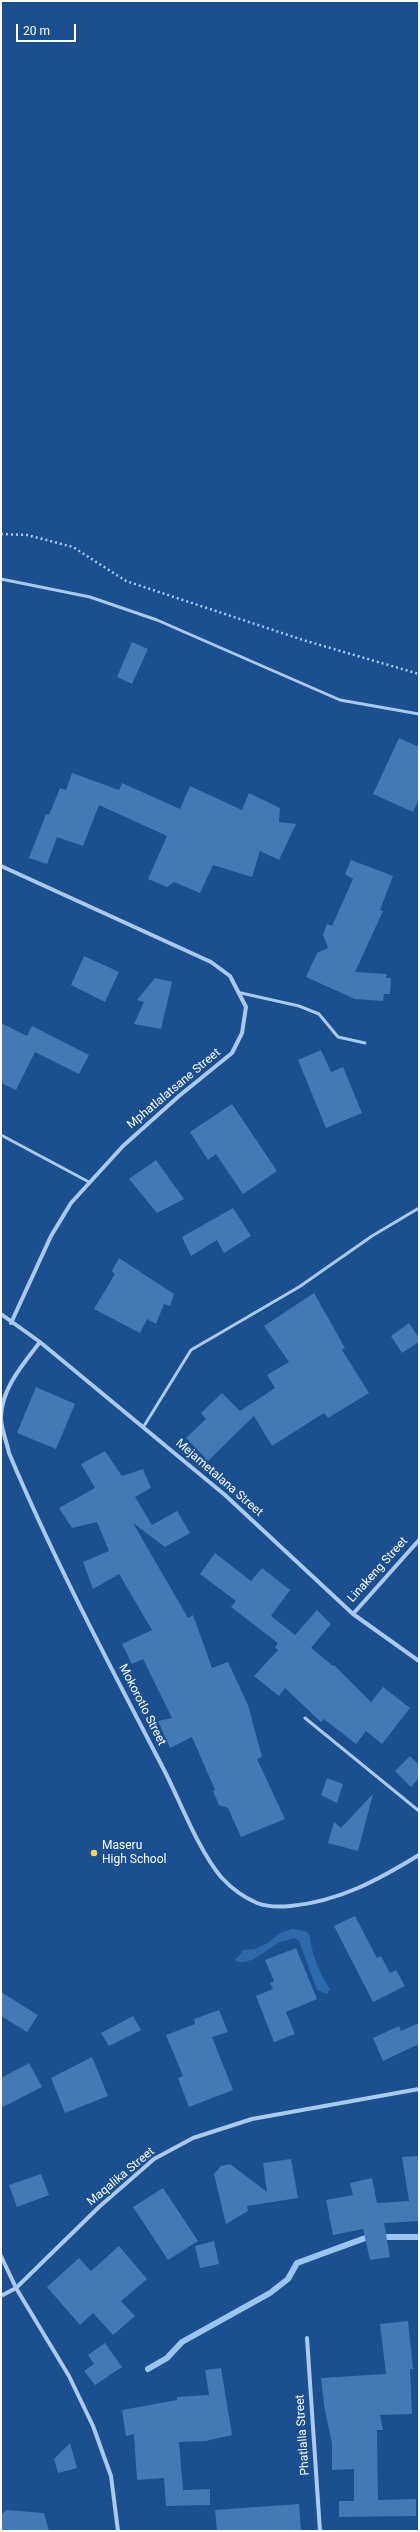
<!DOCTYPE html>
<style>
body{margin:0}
#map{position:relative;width:420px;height:2532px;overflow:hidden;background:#1b4f8f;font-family:Roboto,sans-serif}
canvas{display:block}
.frame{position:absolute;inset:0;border:2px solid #fff;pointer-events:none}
.scale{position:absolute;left:16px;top:24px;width:60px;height:18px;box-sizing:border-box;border:2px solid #fff;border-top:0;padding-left:5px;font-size:12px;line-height:14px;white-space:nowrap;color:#fff;-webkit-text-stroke:3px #1b4f8f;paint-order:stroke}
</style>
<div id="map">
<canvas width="420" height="2532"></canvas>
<div class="frame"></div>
<div class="scale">20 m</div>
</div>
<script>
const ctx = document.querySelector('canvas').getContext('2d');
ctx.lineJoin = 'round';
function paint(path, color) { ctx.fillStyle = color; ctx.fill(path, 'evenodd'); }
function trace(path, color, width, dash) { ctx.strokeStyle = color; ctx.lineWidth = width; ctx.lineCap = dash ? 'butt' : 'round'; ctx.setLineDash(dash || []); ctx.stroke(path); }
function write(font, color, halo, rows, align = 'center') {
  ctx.font = font + ' Roboto,sans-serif'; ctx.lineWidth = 3; ctx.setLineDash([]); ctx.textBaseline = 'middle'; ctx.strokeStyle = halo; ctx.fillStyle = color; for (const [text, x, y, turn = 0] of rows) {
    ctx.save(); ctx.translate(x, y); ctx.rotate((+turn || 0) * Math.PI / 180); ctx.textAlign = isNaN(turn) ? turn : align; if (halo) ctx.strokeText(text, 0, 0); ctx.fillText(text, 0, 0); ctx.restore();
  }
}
paint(new Path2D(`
 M292,1929l14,2 4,4c0,15 11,42 20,54l-3,5 -10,-4 -18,-49 -5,-3c-5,2 -13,3 -18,6 -9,6 -29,24 -41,16l9,-10 11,-1 13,-6 12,-10z`), '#2e69ad');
trace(new Path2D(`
 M148,2369l19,-11 15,-16 88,-49 18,-14 9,-16 71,-26h51`), '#9cc4f0', 6);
paint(new Path2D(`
 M132,642l16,7 -16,35 -15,-7z
 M399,738l20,9v52l-6,13 -40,-18z
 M72,773l47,17 3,-7 58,26 10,-23 52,24 7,-17 31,15 -1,14 17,2 -17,36 -19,-9 -8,26 -39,-12 -13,28 -26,-11 -7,5 -19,-8 19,-43 -68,-31 -16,41 -26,-9 -10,27 -18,-6 17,-44 3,1 11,-27 6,2z
 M351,860l42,16 -13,34 3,1 -28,61 32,2 -1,4h5l-1,16h-6l-1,7 -28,-2 -49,-22 11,-24 11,-5 -5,-13 4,-11 5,2 21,-47 -8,-5z
 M84,956l35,16 -14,30 -34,-17z
 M155,978l17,4 -11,47 -27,-5 10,-22 -7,-2z
 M1,1023l26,13 5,-10 57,29 -10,19 -44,-22 -19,38 -15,-7z
 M321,1050l10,22 12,-5 19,46 -36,15 -28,-68z
 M232,1104l45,67 -34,23 -27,-40 -8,6 -18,-28z
 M156,1160l28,39 -27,14 -28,-34z
 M233,1208l18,28 -27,17 -7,-13 -26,16 -9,-19z
 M119,1258l55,36 -4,12 -6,-2 -8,20 -9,-5 -7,14 -46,-24 21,-35 -3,-3z
 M314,1293l31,55 -3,2 27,43 -41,25 -4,-5 -52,33 -18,-30 -46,45 -22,-23 20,-19 -5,-6 21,-20 18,18 35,-23 -8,-13 22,-13 -25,-36z
 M409,1323l10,15v4l-17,11 -11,-17z
 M36,1387l39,17 -19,45 -39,-16z
 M105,1451l17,25 21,-7 8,19 -16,9 17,28 25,-14 13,22 -25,14 -32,-24 55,95 5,-3 19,53 16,-6 20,43 14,52 -5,2 28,60 -44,18 -13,-29 -9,-3 -6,-14 2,-1 -23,-53 -22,11 -12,-27 14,-3 -29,-59 -11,5 -10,-20 30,-14 -33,-56 -26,15 -10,-27 26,-11 -12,-29 -25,6 -13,-20 36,-20 -14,-24z
 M215,1553l36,28 11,-13 28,22 -19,26 24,19 22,-25 14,14 -20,24 22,18 1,-1 37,37 12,-15 27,21 -28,36 -16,-13 -10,13 -32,-25 -3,3 -36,-34 -6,8 -25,-20 24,-26 -3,-3 3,-4 -47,-36 5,-6 -36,-27z
 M410,1756l9,9v13l-8,9 -16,-16z
 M327,1778l16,6 -6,19 -16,-8z
 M373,1794l-15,57 -30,-8 6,-21 7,6z
 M355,1916l22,42 4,-2 9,17 6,-3 9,16 -32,16 -39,-76z
 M296,1948l21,51 -31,13 9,22 -21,8 -18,-46 17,-7 -3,-6 4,-2 -9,-21z
 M1,1992l37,23 -11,17 -26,-16z
 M219,2010l9,22 -16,5 21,53 -44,17 -11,-29 5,-2 -17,-41 29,-11 -1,-5z
 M133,2016l8,14 -32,16 -8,-13z
 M419,2023v21l-36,17 -10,-23 26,-12 2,5z
 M92,2057l16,39 -43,17 -14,-35z
 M29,2063l13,24 -41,21v-30z
 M419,2156v65l-35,2 6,34 -20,3 -7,-31 -30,6 -7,-35 27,-5 -3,-12 22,-5 5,25 32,-2 -7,-44z
 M291,2159l7,39 -51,8 1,5 -22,13 -12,-50 7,-8 9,-2 37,28 -4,-29z
 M41,2174l8,21 -32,12 -8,-22z
 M163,2188l35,53 -30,19 -35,-53z
 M214,2241l5,23 -19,4 -5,-22z
 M119,2246l28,33 -26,22 14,15 -22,19 -20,-22 -13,12 -33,-38 32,-29 12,13z
 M408,2321l5,48h-3l2,45 -32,1 3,15h-6l1,70 38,-1v17l-77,1v-16h15v-32l-22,1v-26l-8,-39 -3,-27 65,-4 -6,-50z
 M105,2343l17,24 -27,18 -11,-14 10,-7 -6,-9z
 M221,2368l11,67 -26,6 -27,1 4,48 27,-1v16l-44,1 -2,-28 -27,2 -3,-46 -8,2 -4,-26 55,-10v-3l32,-2 -4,-25z
 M70,2443l7,25 -19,5 -4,-14z
 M299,2504l2,27h-84l-2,-21z
 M6,2510l38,3 5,18h-48v-16z`), '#4478b7');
trace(new Path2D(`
 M1,534l26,1 46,12 53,34 177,59 116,34`), '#a9c9ee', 2.5, [2, 3]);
trace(new Path2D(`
 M1,579l89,18 67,23 183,80 79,14
 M241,993l58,13 20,8 19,23 27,6
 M1,1135l88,47
 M144,1426l47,-76 108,-63 73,-51 47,-28
 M305,1718l114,93`), '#a9c9ee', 3);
trace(new Path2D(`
 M1,866l210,96 19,14 16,31 -4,26 -10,20 -53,43 -56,50 -52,57 -20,33 -40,87
 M1,1314l39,28 185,153 128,119 66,47
 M40,1342c-17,22 -40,48 -39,78 1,11 6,23 8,33 45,107 100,211 153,313 18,34 35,82 59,111 10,11 22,20 36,26 10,4 24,4 34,3 49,-5 87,-26 128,-51
 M353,1614l66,-74
 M1,2256l15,32 53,88 24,50 18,50 7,55
 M1,2296l15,-8 83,-81 55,-48 39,-21 59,-19 167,-30
 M307,2338l13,193`), '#a9c9ee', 4);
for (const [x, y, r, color] of [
 [94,1853,4,"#ffd166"]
]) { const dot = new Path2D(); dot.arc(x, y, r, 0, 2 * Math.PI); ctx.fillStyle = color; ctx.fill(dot); trace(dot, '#1b4f8f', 1.5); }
write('12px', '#fff', '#1b4f8f', [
 ["Mphatlalatsane Street",174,1089,-40],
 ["Mejametalana Street",219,1478,41],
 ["Linakeng Street",378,1570,-48],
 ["Mokorotlo Street",142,1705,63],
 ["Maqalika Street",121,2177,-40],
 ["Phatlalla Street",303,2435,-94]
]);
write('12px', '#fff', '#1b4f8f', [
 ["Maseru",102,1846],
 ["High School",102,1860]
], 'left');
</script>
